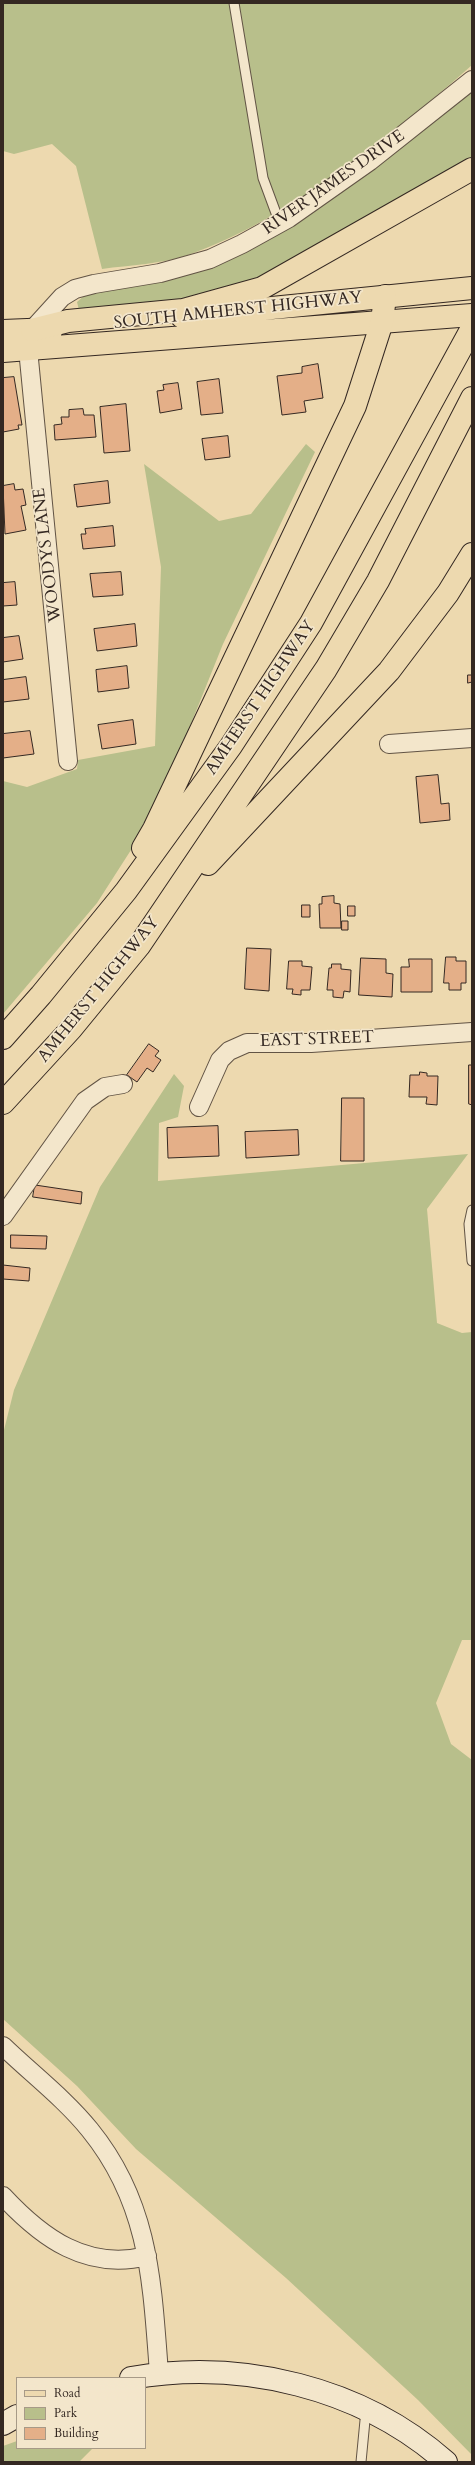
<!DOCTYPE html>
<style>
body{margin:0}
#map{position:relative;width:475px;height:2465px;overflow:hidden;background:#edd9af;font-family:Cardo,serif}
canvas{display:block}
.frame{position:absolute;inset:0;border:4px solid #342822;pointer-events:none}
.legend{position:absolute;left:16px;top:2377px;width:130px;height:72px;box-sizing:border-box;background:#f3e6cb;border:1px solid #a79a87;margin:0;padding:5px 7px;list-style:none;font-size:12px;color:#342822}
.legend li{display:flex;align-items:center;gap:8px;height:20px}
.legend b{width:20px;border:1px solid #a79a87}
</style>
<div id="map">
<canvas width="475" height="2465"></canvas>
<div class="frame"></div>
<ul class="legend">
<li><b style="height:5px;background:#edd9af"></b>Road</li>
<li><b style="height:11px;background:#b8bf8b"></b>Park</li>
<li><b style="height:11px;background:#e4af88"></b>Building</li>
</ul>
</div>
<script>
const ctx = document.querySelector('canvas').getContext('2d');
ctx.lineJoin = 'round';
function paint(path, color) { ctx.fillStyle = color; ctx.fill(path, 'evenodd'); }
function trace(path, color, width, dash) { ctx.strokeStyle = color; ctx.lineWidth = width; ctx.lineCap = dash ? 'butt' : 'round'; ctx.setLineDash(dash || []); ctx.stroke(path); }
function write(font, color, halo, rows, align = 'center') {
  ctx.font = font + ' Cardo,serif'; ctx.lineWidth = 3.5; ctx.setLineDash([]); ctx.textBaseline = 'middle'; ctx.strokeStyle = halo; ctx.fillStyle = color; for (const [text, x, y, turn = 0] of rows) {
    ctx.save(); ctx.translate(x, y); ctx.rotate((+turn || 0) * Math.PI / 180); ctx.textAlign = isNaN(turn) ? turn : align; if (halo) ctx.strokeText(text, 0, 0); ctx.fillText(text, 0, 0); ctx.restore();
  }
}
paint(new Path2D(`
 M3,3h469v62c-80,71 -182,154 -284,190 -26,9 -58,10 -86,14l-26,-103 -24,-22 -38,10 -11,-3z
 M472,89v74l-224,121 -101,23 -68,3 -2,-8 8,-7 112,-25z
 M306,444l9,8 -92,192 -45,112 -31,69 -50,78 -94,111v-233l24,6 50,-18 1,-9 77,-14 6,-179 -17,-103 75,57 32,-7z
 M174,1074l10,12 -6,31 -19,6 -1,58 310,-27 -41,55 10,114 25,10 10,-1v308h-10l-26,63 15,41 21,16v695l-54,-55 -132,-122 -150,-129 -59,-63 -74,-67v-585l11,-44 86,-203z
 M17,2441v7h76l-14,14h-76v-16z`), '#b8bf8b');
const building = new Path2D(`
 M318,364l5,34 -19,3 2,11 -24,3 -5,-39 25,-3v-6z
 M14,377l8,48h-4l1,4 -16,3v-54z
 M219,379l4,34 -22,2 -4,-33z
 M178,383l4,26 -22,4 -3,-22 7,-1 -1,-5z
 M126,404l4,47 -26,2 -4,-46z
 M83,409l1,6h10l2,22 -41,3 -1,-15 8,-1 -1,-7h8v-7z
 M228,436l2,21 -25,3 -3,-21z
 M108,481l2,22 -33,4 -3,-22z
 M14,484l1,6 8,-1 3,16 -5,1 5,24 -21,4 -2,-48z
 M113,526l2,20 -32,3 -2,-15h5l-1,-5z
 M121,572l2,23 -30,2 -3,-23z
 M15,582l2,23 -14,1v-23z
 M135,624l2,22 -40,5 -3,-22z
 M19,636l4,23 -20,3v-24z
 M127,666l2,22 -31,4 -2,-22z
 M468,675h4v7l-4,1z
 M26,677l3,22 -26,3v-22z
 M133,720l3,24 -34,5 -4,-24z
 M30,731l4,23 -31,4v-24z
 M438,775l3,29 8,-1 1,17 -30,3 -4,-46z
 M334,896v7l6,1 1,24h-21l-1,-24h3v-7z
 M302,905h8v12h-8z
 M348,906h7v10h-7z
 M342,921h6v9h-6z
 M247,948l24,1 -2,42 -24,-2z
 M446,957h10v4h10v22h-5v7h-12v-7h-5z
 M361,958l25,1v14l7,1 -1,23 -33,-2z
 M409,959h23v33h-31v-25h8z
 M289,961h13v5l10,1 -2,23h-9v5l-9,-1 1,-5h-6z
 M332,964h9v5l10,1 -1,22 -6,-1 -1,7 -10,-1v-7h-6l2,-22h2z
 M149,1044l10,7 -4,5 6,4 -8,12 -6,-4 -10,14 -10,-7z
 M469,1065h3v40l-3,-1z
 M420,1072l7,1v3h11l-1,29 -11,-1 1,-7h-18l1,-22h9z
 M342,1098h22v63h-23z
 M218,1126l1,30 -51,2 -1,-30z
 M298,1130l1,25 -53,3 -1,-26z
 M35,1185l47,7 -1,12 -48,-7z
 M11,1235l36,1 -1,13 -35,-1z
 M3,1265l27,3 -1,13 -26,-2z`);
paint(building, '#e4af88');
trace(building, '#342822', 1);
const lane = new Path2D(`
 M234,3l29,175 17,46
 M472,1210l-3,14 3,37
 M361,2462l5,-52`);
const street = new Path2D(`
 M389,744l83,-6
 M68,761l-40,-412 4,-19 30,-33 13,-8 19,-5 66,-11 50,-14 32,-15 47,-26 81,-57 102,-81
 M199,1107l21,-47 9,-9 18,-8h64l161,-11
 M3,1216l82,-115 20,-14 18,-3
 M3,2046c29,28 62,53 87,84 60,74 62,153 69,243
 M3,2196c39,42 84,75 144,60`);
const secondary = new Path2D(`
 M131,2378c111,-19 230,9 315,84
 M3,2424l14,-8`);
const primary = new Path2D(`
 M182,317l290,-29
 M3,331l49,-2
 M3,351l469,-36`);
const highway = new Path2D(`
 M32,330l36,-9 115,-11 79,-22 210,-119
 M143,848l11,-19 201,-423 27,-84 3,-26
 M208,864l181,-193 59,-78 24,-39
 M3,1038l38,-43 85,-104 105,-145 80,-123 161,-295
 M3,1103l68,-74 68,-83 187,-277 52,-88 94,-183`);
trace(lane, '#625445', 11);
trace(street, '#625445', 20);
trace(secondary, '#342822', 24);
trace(primary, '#342822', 24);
trace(highway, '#342822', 24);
trace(lane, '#f3e6cb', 9);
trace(street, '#f3e6cb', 18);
trace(secondary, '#f3e6cb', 22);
trace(primary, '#edd9af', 22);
trace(highway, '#edd9af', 22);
write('17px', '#342822', '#f3e6cb', [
 ["RIVER JAMES DRIVE",334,183,-35],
 ["SOUTH AMHERST HIGHWAY",238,311,-6],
 ["WOODYS LANE",48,555,-97],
 ["AMHERST HIGHWAY",261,698,-56],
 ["AMHERST HIGHWAY",99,990,-51],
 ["EAST STREET",317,1040,-2]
]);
</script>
